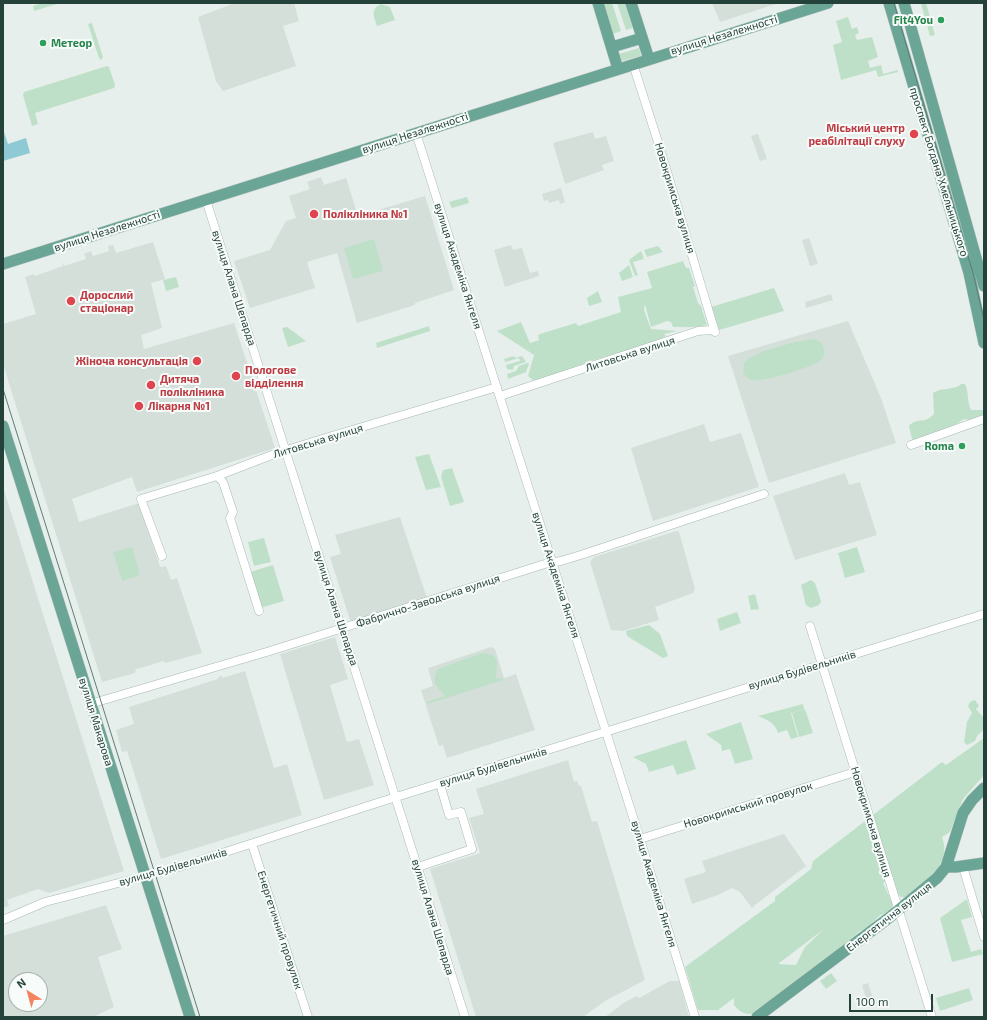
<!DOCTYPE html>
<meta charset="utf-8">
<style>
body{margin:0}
#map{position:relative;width:987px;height:1020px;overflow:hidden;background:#e6efeb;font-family:"Exo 2",sans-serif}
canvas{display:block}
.frame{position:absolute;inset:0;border:4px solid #24423a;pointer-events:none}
.north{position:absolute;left:8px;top:972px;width:40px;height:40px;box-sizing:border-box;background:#f7fbf9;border:1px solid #a3b1ad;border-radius:50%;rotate:323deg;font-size:11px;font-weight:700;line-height:16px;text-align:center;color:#24423a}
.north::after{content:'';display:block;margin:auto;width:14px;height:18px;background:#f4845f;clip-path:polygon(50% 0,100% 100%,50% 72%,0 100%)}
.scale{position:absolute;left:849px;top:994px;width:84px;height:18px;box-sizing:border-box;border:2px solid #24423a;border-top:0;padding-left:5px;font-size:12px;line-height:14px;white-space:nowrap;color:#24423a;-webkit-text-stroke:3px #f7fbf9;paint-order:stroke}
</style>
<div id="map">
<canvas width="987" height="1020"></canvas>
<div class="frame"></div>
<div class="north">N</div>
<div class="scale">100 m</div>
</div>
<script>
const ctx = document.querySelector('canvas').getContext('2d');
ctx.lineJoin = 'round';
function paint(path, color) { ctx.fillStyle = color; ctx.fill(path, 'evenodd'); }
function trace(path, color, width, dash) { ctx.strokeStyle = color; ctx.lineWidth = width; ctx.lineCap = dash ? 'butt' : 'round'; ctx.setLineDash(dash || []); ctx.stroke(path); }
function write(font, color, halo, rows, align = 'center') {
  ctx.font = font + ' "Exo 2",sans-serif'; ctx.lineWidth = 4; ctx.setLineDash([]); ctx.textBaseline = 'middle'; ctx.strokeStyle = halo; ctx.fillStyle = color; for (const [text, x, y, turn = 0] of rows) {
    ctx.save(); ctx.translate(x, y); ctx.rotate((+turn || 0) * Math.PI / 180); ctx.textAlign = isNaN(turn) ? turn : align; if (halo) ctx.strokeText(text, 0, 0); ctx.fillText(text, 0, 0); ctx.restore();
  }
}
paint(new Path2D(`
 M235,3h59l5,18 -16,5 13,40 -73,25 -7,-10 -18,-64z
 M712,3h67l-59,19z
 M593,132l2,7 11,-3 8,25 -12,4 2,5 -39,14 -12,-41z
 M758,134l9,25 -7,2 -9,-25z
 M321,177l3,8 22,-7 12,38 67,-20 29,94 -39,13v2l-58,18 -20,-70 -30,9 8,26 -65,20 -16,-47 36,-11 16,-29 10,-3 -7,-22 21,-7 -3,-7z
 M561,188l4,14 -5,2 -1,-4 -10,3 -1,-3 -4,1 -2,-7z
 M809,238l9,26 -8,2 -8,-26z
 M153,242l12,37 -14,4 11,45 -21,7 3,14 90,-26 41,125 -138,44 -5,-15 -60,22 7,23 60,-19 21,64 6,-1 5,14 6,-2 25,75 -36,10 -3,-2 -22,7 -5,1 -1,4 -33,9 -99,-318v-40l33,-10 -11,-37 9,-3 1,2 28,-10 -1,-5 2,5 22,-7 -2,-5 7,-3 2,5 16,-5 -1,-5 5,-1 3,8z
 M511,245l2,5 9,-2 8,25 8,-2 1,5 -34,11 -11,-37z
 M831,294l2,6 -27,8 -1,-6z
 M848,321l33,77 15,45 -127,40 -41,-127z
 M704,424l6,18 31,-9 18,54 -106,34 -22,-73z
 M845,473l4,12 11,-3 17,53 -82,25 -22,-64z
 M3,487l121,384 -75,22 -11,-4 -31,11 2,6 -6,2z
 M400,517l27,81 -76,25 -21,-66 11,-3 -6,-19z
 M676,531l3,1 16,57 -2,4 -38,14 4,13 -36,11 -12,-1 -21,-68 4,-5z
 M335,637l13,42 -18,6 17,57 12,-3 15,46 -50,15 -44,-146z
 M491,647l4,2 9,29 12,-4 19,56 -88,28 -4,-13 -4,1 -18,-56 12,-4 -5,-18z
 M245,671l29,97 13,-4 15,51 -141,44 -34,-108 -5,1 -6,-22 18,-6 -5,-17 89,-28v-2l4,-1 1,2z
 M568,760l6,22 3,-1 2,5h2l11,36 5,-1 48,159 -40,21 -22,16h-107l-46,-148 50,-16 -11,-35 15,-4 -8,-25z
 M784,834l22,32 -51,39 -3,3 -12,-16 -8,-4 -14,7 -26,9 -8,-25 22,-7 -4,-11z
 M106,905l16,44 -24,8 16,50 -21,10h-90v-81zM16,980h24v24h-24z
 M670,981h9l10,36h-84l20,-15 12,-6 2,2z
 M868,983l6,19 -6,2 -6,-19z`), '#d4dfda');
paint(new Path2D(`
 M42,3h18l-26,8 -1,-5z
 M604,3h8l9,28 -8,3z
 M617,3h8l8,25 -7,2z
 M921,3h5l9,32 -5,1z
 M381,4l9,3 5,13 -18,6c-3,-9 -7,-17 4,-22z
 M848,17l4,12 5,-2 2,6 -4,2 2,5 15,-3 6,20 -10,4 2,7 11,-3 2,9 15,-4v2l-20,5 -2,-7 -35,10 -8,-35 9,-3 -6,-21z
 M92,23l11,34 -2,3 -2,-2 -11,-34z
 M639,48l2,8 -19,5 -3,-7z
 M107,66l2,1 6,18 -1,3 -79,25 3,11 -6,2 -9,-31 1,-3z
 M467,197l2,6 -17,5 -3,-6z
 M374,239l9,32 -30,8 -9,-31z
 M658,246l5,6 -16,5 -3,-7z
 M641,251l3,8 -11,3 5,13 -3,1 -6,-16z
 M683,261l3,7h3l6,18 -2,1 5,16 3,3 6,19c-11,3 -22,2 -34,2l-2,-5 -4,-1 -16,6 -6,-23 -1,6 7,19 26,2 -13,3 2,2 -9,5 -63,19 -53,19 -8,1 -5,-4 6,-21 -37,-24 24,-9 9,21 9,-3 -1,-5 5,-2 33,-10 2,3 43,-14 -3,-15 34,-9 -5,-16z
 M629,265l4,12 -11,4 -3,-8z
 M176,277l3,10 -13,4 -3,-11z
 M774,288l10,23 -65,19 -8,-23z
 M598,291l4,11 -13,4 -2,-8z
 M429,326l1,5 -53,17 -1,-5z
 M287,327l19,14 -18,6 -6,-19z
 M814,339l8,4 3,9c-1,3 -2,6 -4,8 -10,8 -57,22 -69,20 -4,-1 -7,-4 -9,-8l1,-9c11,-13 54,-22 70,-24z
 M514,356l1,2 7,-2 4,6 -12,4 -1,4 -6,-1 -1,-4 14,-4 -1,-3 -14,4 -1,-3z
 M527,363l2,1 -3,8 -18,7 -1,-5 9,-3 3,-5z
 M961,384h4c4,8 2,18 6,26h12v5l-12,5 -7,-1c-14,10 -33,16 -49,23l-3,-3 -3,-13c5,-6 10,-5 16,-6 3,-1 7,-4 9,-6l-1,-21c8,-6 21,-2 28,-9z
 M429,454l12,33 -15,3 -11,-33z
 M452,468l12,34 -14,4 -9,-29 2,-7z
 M264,538l7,24 -17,4 -6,-24z
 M132,547l8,28 -18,6 -9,-29z
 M857,547l8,25 -20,6 -7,-25z
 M273,565l11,36 -24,7 -10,-36z
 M811,580l4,3 6,18 -2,4 -8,3 -5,-3 -5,-20z
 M755,594l4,15 -8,1 -3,-14z
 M737,612l4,11 -21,8 -3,-12z
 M649,625l11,9 8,22 -5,2 -36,-22 -1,-5z
 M482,653c21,0 14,15 14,26l6,-1 1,2 -75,24 -1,-2 18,-6c-7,-8 -15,-14 -7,-27z
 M975,700l4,6 -3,3 8,9v11l-7,7 -2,5 -8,4 -3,-3 3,-20 5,-9 -4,-7 2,-4z
 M803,704l1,5 -13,4 7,24 -7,2 -4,-9 -9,3c-3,-10 -10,-13 -20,-17z
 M805,709l8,24 -14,4 -7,-24z
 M741,722l12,37 -18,5 -5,-15 -8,2 -1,-6 -15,-11z
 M984,738v37l-21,24 -13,33 -8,5c11,27 -18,45 -35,60h-6l-4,-4 -5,-17 -9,7 10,21 -2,6 -12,6 -12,12 -7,3 -36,30 -73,53c-8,0 -12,-3 -17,-9v-7l-16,12h-20l-13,-43 90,-66v-4l36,-28 2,-8 129,-99 4,3zM824,929l-19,18 -9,18 -18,-1z
 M686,740l10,29 -19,6 -4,-10 -24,7 -3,-8 -13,-7z
 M967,899l5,18 -11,3 10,32 10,-3 2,5 -31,8 -12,-44z
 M831,973l6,8 -11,8 -6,-8z
 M969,988l4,12 -33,11 -4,-13z`), '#bfe0c8');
paint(new Path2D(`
 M3,129l5,15 18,-6 4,15 -27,8z`), '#8ec9d4');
const minor = new Path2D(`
 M633,64l25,78 57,190
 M416,133l224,706 55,178
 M206,200l259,817
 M500,396l198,-65 13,-1 4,2
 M911,445l73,-26
 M217,476l6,6 10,30 -3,6 29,93
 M162,556l-21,-57 76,-23 60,-23 55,-17 165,-49
 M810,626l122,391
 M90,704l180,-53 278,-88 13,-2 23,-7 180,-60
 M640,839l215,-67
 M252,844l56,173
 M418,867l54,-18 -11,-37 -12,3 -9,-31
 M963,867l21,70
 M3,920l42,-18 131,-34 201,-65 607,-189`);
const major = new Path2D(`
 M598,3l20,66
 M631,3l18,56
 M889,3l80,270 15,70
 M904,3l80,283
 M612,47l30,-9
 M3,264l825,-261
 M3,426l187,591
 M946,867h10l28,-4
 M757,1017l133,-100 47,-39 9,-11 17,-54 9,-13 12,-12`);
trace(minor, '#a8b8b2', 9);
trace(major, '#c2cac8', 12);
trace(minor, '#fff', 8);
trace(major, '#6aa596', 11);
trace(new Path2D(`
 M894,3l79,270 11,47
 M3,389l197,628`), '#5f7d75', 1);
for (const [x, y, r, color] of [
 [941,20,4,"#2e9e5b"],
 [43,43,4,"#2e9e5b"],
 [914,134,5,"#e0444e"],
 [314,214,5,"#e0444e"],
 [71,301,5,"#e0444e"],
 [197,361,5,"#e0444e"],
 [236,376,5,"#e0444e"],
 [151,385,5,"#e0444e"],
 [139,406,5,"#e0444e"],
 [962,446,4,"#2e9e5b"]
]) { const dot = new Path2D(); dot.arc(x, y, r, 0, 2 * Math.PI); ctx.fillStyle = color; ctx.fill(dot); trace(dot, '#f7fbf9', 1.5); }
write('bold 11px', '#27864d', '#f7fbf9', [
 ["Fit4You",933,20],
 ["Метеор",51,43,"left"],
 ["Roma",954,446]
], 'right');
write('11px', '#24423a', '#f7fbf9', [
 ["вулиця Незалежності",724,35,-17],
 ["вулиця Незалежності",415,133,-18],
 ["проспект Богдана Хмельницького",939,172,73],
 ["Новокримська вулиця",675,198,73],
 ["вулиця Незалежності",107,231,-18],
 ["вулиця Академіка Янгеля",458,266,72],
 ["вулиця Алана Шепарда",234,288,72],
 ["Литовська вулиця",630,354,-18],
 ["Литовська вулиця",318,441,-17],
 ["вулиця Академіка Янгеля",556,575,72],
 ["Фабрично-Заводська вулиця",428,601,-18],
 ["вулиця Алана Шепарда",336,608,72],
 ["вулиця Будівельників",802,670,-17],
 ["вулиця Макарова",96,722,73],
 ["вулиця Будівельників",493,767,-17],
 ["Новокримський провулок",748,805,-17],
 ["Новокримська вулиця",871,822,73],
 ["вулиця Будівельників",173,867,-16],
 ["вулиця Академіка Янгеля",654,884,73],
 ["вулиця Алана Шепарда",433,917,73],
 ["Енергетична вулиця",889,917,-38],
 ["Енергетичний провулок",280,930,72]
]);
write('bold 11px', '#be3a42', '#f7fbf9', [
 ["Міський центр",905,128,"right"],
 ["реабілітації слуху",905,141,"right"],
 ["Полікліника №1",323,214],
 ["Дорослий",80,295],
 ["стаціонар",80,308],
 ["Жіноча консультація",188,361,"right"],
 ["Пологове",245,370],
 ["відділення",245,383],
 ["Дитяча",160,379],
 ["полікліника",160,392],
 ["Лікарня №1",148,406]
], 'left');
</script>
